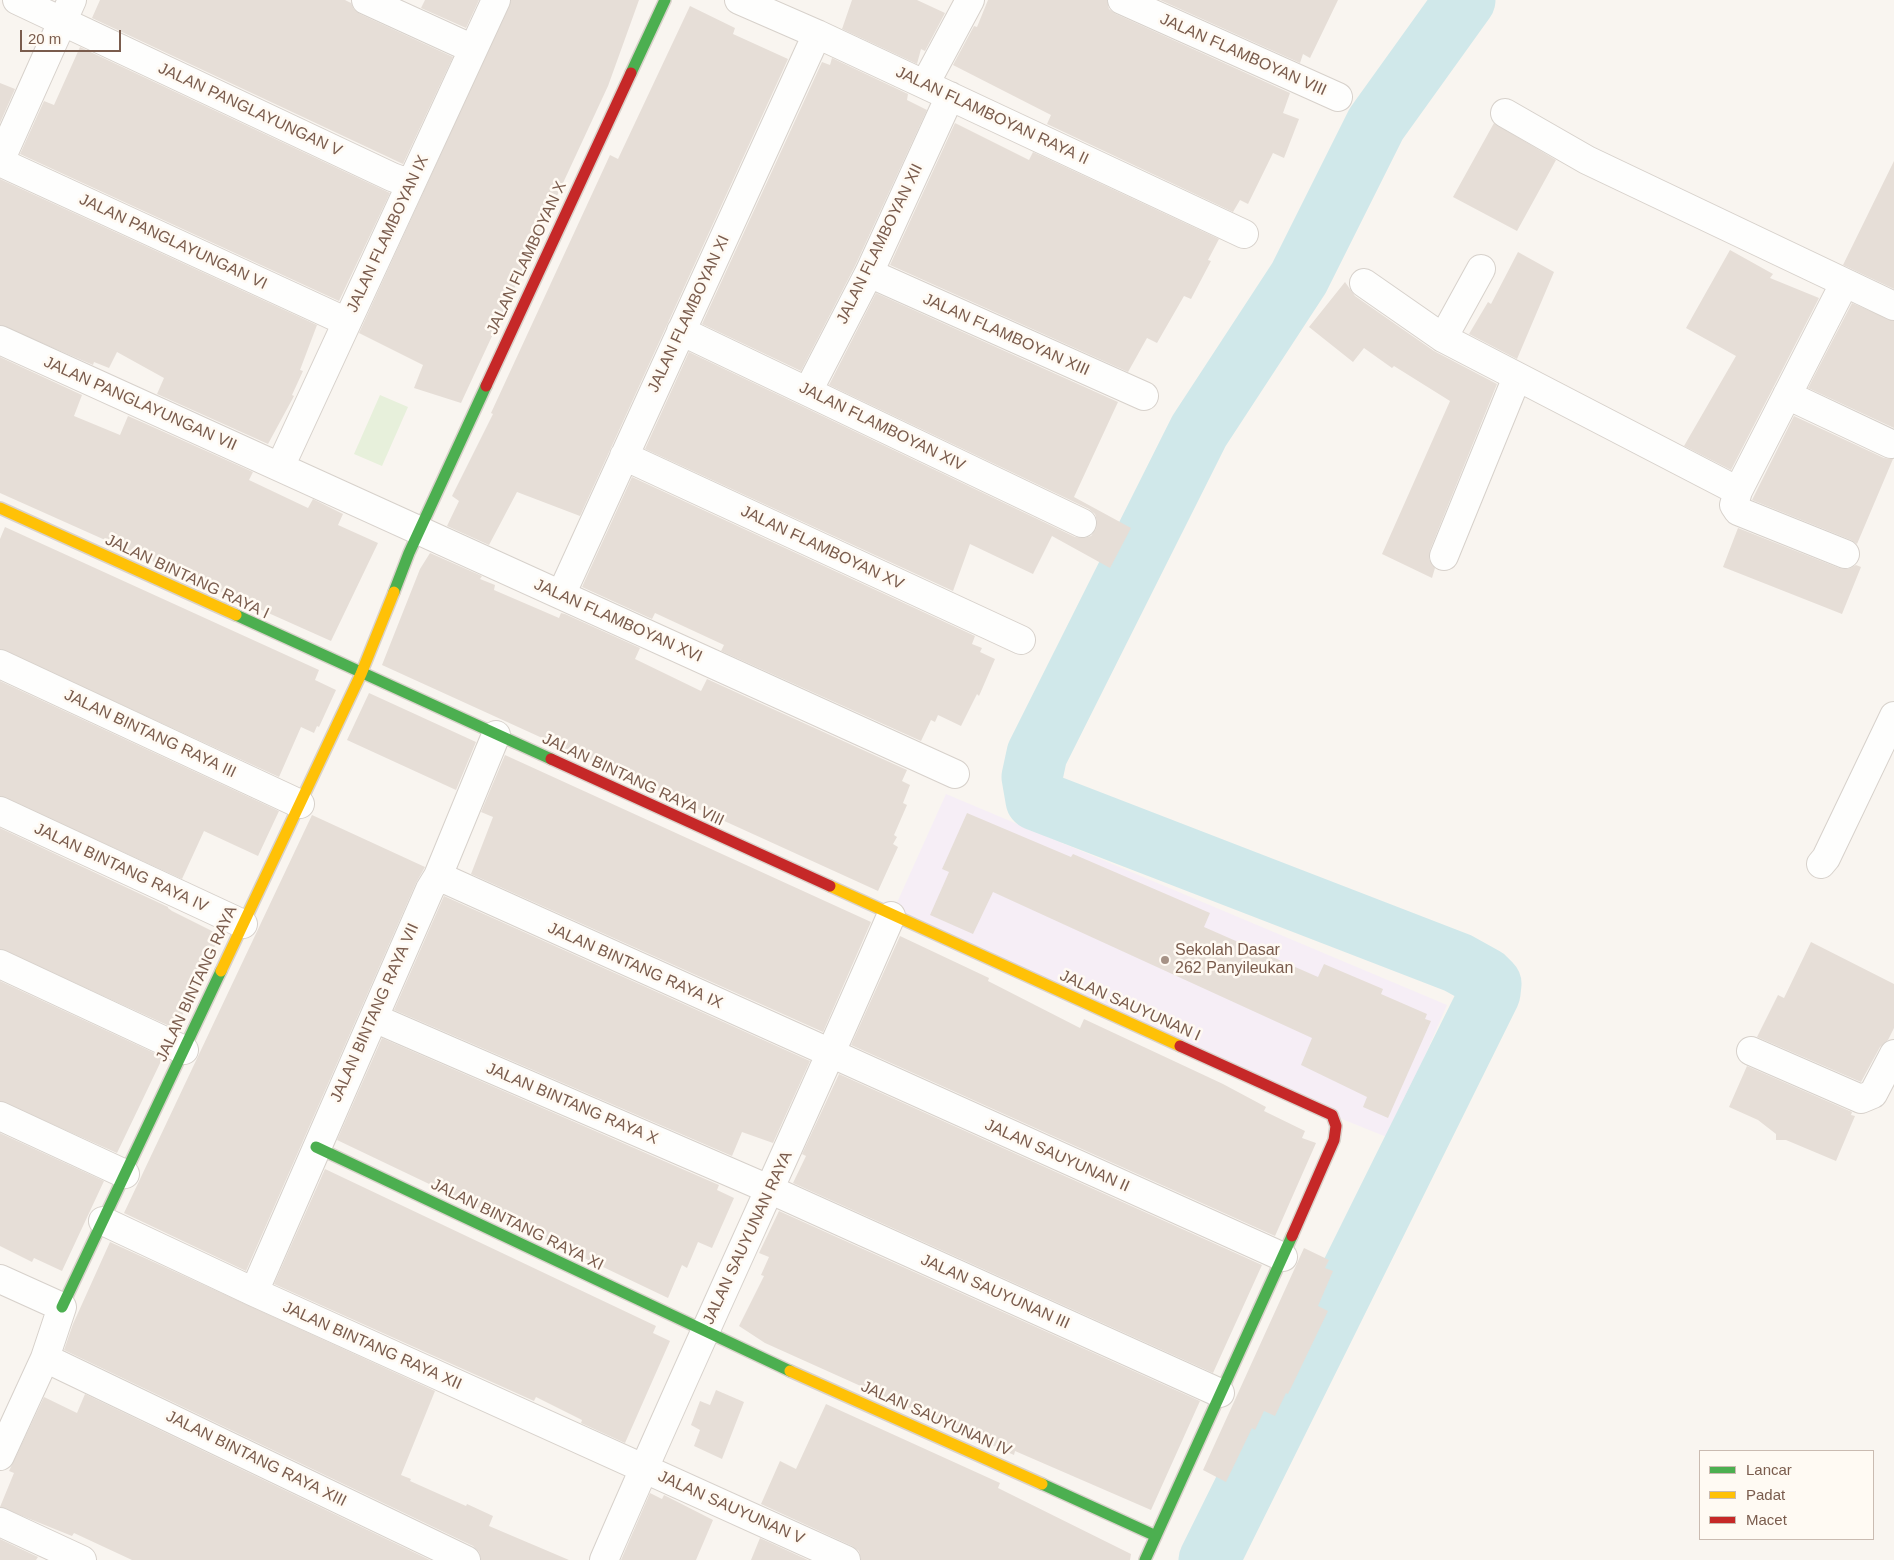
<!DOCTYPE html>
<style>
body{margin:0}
#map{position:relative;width:1894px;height:1560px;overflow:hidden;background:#f9f5f0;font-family:Arial,sans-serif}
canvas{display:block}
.legend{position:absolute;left:1699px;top:1450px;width:175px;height:90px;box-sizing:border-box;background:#fffaf3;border:1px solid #cabbb1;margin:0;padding:6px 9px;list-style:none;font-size:15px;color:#7a5c4d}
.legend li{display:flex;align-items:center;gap:10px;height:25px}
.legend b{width:25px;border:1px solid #cabbb1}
.scale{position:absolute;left:20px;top:30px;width:101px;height:22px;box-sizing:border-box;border:2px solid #7a5c4d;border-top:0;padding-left:6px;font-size:15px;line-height:18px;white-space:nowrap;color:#7a5c4d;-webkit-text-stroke:4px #fffaf3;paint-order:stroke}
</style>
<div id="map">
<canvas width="1894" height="1560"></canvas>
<ul class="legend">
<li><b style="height:6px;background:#4caf50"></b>Lancar</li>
<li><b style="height:6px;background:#ffc107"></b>Padat</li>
<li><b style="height:6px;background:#c62828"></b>Macet</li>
</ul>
<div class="scale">20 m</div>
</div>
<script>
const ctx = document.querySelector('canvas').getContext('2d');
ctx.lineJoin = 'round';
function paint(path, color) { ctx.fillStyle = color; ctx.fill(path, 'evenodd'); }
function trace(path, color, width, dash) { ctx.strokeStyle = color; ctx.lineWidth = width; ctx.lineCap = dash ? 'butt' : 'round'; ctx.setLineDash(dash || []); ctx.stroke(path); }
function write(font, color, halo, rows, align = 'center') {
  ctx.font = font + ' Arial,sans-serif'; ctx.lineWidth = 5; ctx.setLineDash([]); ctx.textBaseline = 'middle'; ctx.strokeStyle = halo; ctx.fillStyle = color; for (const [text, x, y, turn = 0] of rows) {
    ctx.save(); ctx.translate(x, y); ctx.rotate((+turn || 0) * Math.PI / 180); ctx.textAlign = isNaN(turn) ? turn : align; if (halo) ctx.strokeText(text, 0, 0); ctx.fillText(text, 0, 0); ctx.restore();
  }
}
paint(new Path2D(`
 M946,794l501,211 -58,133 -57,-23 -441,-199z`), '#f6eef6');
paint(new Path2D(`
 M380,395l28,12 -26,59 -28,-12z`), '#e7f0db');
trace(new Path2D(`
 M1209,1560l281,-567 1,-9 -6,-6 -27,-15 -422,-163 -4,-23 5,-23 162,-323 100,-153 77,-154 89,-124`), '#d0e8ea', 61);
paint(new Path2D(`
 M100,0h245l6,3 3,6 6,5 93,43 -50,107 -311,-146z
 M425,0h54l-13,28 -45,-20z
 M511,0h128l-31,86 -147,317 -47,-15 9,-23 -64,-32z
 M852,0h65l28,13 -20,38 -4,-2 -4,15 -75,-35z
 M988,0h119l2,9 7,5 174,79 -7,20 16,6 -15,39 -11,-5 -25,51 -8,-4 -7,12 -186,-88 4,-9 -98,-50 21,-39 3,1z
 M1160,0h178l-28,58 -7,-4 -3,9z
 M690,6l45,22 -2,6 55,25 -208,457 -63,-24 -28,53 -42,-19 12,-25 -7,-5 41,-82 -2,-1 119,-258 8,4z
 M80,47l310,146 -51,108 -319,-147 24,-53 10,4z
 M832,58l76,36 -1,6 20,10 -72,156 -54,105 -99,-47 120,-262 8,3z
 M0,83l15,6 -15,34z
 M955,123l74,37 4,-8 186,87 -11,21 3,1 -20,38 -7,-3 -27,47 -10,-5 -19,34 -238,-107z
 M1494,123l62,37 -39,71 -64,-34z
 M1894,161v128l-51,-24z
 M0,179l317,146 -17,45 3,1 -11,24 2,1 -26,48 -111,-50 7,-16 -47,-26 -8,16 -15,-6 -1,3 -93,-40z
 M1730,250l43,24 -3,4 49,20 -88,172 -47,-24 52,-90 -50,-28z
 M1518,252l36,20 -37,87 -48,-25 19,-32 3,2z
 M1345,282l10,14 79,55 63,33 -67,166 -1,9 6,9 -3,10 -50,-24 68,-153 -56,-35 -2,2 -28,-20 -11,14 -44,-35z
 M876,293l242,109 -44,95 57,31 -21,40 -58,-32 -19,38 -63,-30 -17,47 -308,-142 44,-97 386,185 9,1 7,-2 5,-7 1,-8 -2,-7 -6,-5 -260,-124z
 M1852,303l42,18v107l-86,-40z
 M0,357l82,38 -8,21 46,19 8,-19 16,7 109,49 -4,8 59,28 5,-9 30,15 -5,11 40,18 -47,98 -331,-148z
 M1794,416l90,42 9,1 -36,85 -6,-4 -99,-40z
 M632,477l343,159 -3,8 10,4 -2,4 15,7 -16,37 -2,-2 -16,32 -23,-11 -3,7 -4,-2 -10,21 -200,-90 3,-6 -69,-32 -3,6 -70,-32z
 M5,527l314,143 -4,10 21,10 -17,37 -2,-1 -3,7 -13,-6 -22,50 -279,-128v-110z
 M1738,528l101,40 9,1 8,-4 5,2 -19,47 -119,-47z
 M430,553l52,23 -2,3 15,6 -1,5 65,28 2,-5 4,1 75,34 -5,11 66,32 6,-12 200,91 -5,11 8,4 -7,18 4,2 -13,30 3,2 -4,7 5,3 -20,44 -496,-226 38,-96z
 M0,681l279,130 -21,45 -54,-25 -22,48 -182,-83z
 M369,693l107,49 -20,48 -109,-50z
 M505,755l366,167 -48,110 -352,-158 22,-57 -12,-5z
 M967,813l104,44 2,-3 137,59 -6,14 114,50 6,-13 59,25 -2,5 46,20 -2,5 6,2 -43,97 -25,-11 4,-10 -66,-32 11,-27 -319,-146 -20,42 -43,-19 19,-43 -7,-3z
 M312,815l113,52 -9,16 -170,388 -122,-58z
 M0,828l168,79v1l4,3 48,24 -44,94 -176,-80z
 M444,896l366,165 -37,82 -31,-11 -10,24 -338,-146z
 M900,936l89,42 -1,3 92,47 4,-9 139,65 43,23 -2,4 41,20 -3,7 14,5 -41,93 -424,-191z
 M1811,942l83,42v44l-6,12 -8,7 -19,35 -104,-45 21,-42 6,3z
 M0,981l163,76 -46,96 -117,-52z
 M382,1038l337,147 -2,5 17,8 -22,50 -14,-6 -11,26 -5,-3 -14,33 -331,-158z
 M1747,1066l105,46 -1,3 4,1 -19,45 -50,-21h-10v-6l-18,-14 -29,-13z
 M839,1074l423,191 -49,108 -420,-190 13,-27 -4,-2z
 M0,1133l104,48 -42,90 -28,-13 -2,4 -32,-16z
 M325,1169l331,157 -3,7 17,8 -45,102 -44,-20 1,-3 -46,-23 -2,4 -260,-117z
 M779,1211l421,190 -49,109 -136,-59 -1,4 -249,-112 -26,-17 25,-50 -3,-1 8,-18 -10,-4z
 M110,1242l325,149 -34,84 10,4 -1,2 56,25 1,-2 26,12 -4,10 80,34h-88l-2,-8 -6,-6 -409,-196 9,-26z
 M1304,1248l25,12 -4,8 8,3 -15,35 10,5 -40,83 -2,-1 -11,23 -11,-5 -9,19 -3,-2 -26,54 -23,-12z
 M716,1390l28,12 -22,57 -28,-13 6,-16 -9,-5 9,-24 10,4z
 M85,1394l345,166h-298l-58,-27 -2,3 -72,-29 14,-34 -5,-2 35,-74 33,16z
 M826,1404l174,79 -2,5 133,66 -1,6h-269l-2,-9 -7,-5 -91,-42 19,-43 16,8z
 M650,1493l12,6 2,-4 49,25 -17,40h-75z
 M760,1538l48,22h-57z
 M0,1539l38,18 -2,3h-36z`), '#e6ded7');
const street = new Path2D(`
 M17,0l375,177 19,7
 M366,0l107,49
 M739,0l78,34 427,200
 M1122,0l216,97
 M925,84l45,-84
 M1505,113l82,47 307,146
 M0,161l72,-161
 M0,162l347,160
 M869,273l275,123
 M1364,283l79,55 295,153
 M1844,284l-106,207 -4,14 4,6 107,43
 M681,331l401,192
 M1443,338l38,-69
 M0,340l955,434
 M808,391l61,-118 81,-177
 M1787,395l104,49
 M624,456l397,184
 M280,467l216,-467
 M1444,556l73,-179
 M561,595l256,-561
 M0,664l300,140
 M0,811l243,113
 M1821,864l5,-6 68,-142
 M438,876l845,381
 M0,964l184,86
 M374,1018l397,172 449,203
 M1751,1051l110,48 12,-5 21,-40
 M0,1116l125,58
 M103,1221l151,71 592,268
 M0,1279l62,28 -17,51 -45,98
 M254,1292l176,-403 8,-13 58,-141
 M45,1358l421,202
 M0,1522l82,38
 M604,1560c93,-216 194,-429 287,-644`);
const fast = new Path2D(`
 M631,73l34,-73
 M394,592l15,-39 77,-167
 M236,615l315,144
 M316,1147l474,224
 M62,1307l159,-336
 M1042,1484l114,52
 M1145,1560l147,-324`);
const slow = new Path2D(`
 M0,508l236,107
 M830,886l350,160
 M221,971l140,-297 33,-82
 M790,1371l252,113`);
const jam = new Path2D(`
 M486,386l145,-313
 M551,759l279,127
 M1180,1046l152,69 4,11 -2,14 -42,96`);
trace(street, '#d7d1cb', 30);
trace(fast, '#d9d2cb', 14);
trace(slow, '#d9d2cb', 14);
trace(jam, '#d9d2cb', 14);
trace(street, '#fefefd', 28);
trace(fast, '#4caf50', 11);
trace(slow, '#ffc107', 11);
trace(jam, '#c62828', 11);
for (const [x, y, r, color] of [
 [1165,960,5,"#a69286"]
]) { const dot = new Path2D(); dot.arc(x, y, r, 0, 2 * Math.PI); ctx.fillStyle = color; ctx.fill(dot); trace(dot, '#fffaf3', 2); }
write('16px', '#7a5c4d', '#fffaf3', [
 ["JALAN FLAMBOYAN VIII",1243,55,24],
 ["JALAN PANGLAYUNGAN V",250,110,25],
 ["JALAN FLAMBOYAN RAYA II",992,116,25],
 ["JALAN FLAMBOYAN IX",388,234,-65],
 ["JALAN PANGLAYUNGAN VI",173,242,25],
 ["JALAN FLAMBOYAN XII",880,244,-64],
 ["JALAN FLAMBOYAN X",527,258,-65],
 ["JALAN FLAMBOYAN XI",689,314,-65],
 ["JALAN FLAMBOYAN XIII",1006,335,24],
 ["JALAN PANGLAYUNGAN VII",140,404,24],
 ["JALAN FLAMBOYAN XIV",882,427,26],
 ["JALAN FLAMBOYAN XV",822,548,25],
 ["JALAN BINTANG RAYA I",187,577,25],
 ["JALAN FLAMBOYAN XVI",618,621,24],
 ["JALAN BINTANG RAYA III",150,734,25],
 ["JALAN BINTANG RAYA VIII",633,780,25],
 ["JALAN BINTANG RAYA IV",121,868,25],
 ["JALAN BINTANG RAYA IX",635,966,24],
 ["JALAN BINTANG RAYA",197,984,-65],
 ["JALAN SAUYUNAN I",1130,1006,24],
 ["JALAN BINTANG RAYA VII",375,1013,-66],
 ["JALAN BINTANG RAYA X",572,1104,23],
 ["JALAN SAUYUNAN II",1057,1156,24],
 ["JALAN BINTANG RAYA XI",517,1225,26],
 ["JALAN SAUYUNAN RAYA",748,1238,-65],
 ["JALAN SAUYUNAN III",995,1292,24],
 ["JALAN BINTANG RAYA XII",372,1346,24],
 ["JALAN SAUYUNAN IV",936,1419,24],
 ["JALAN BINTANG RAYA XIII",256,1459,26],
 ["JALAN SAUYUNAN V",731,1508,24]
]);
write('16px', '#7a5c4d', '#fffaf3', [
 ["Sekolah Dasar",1175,951],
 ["262 Panyileukan",1175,969]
], 'left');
</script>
